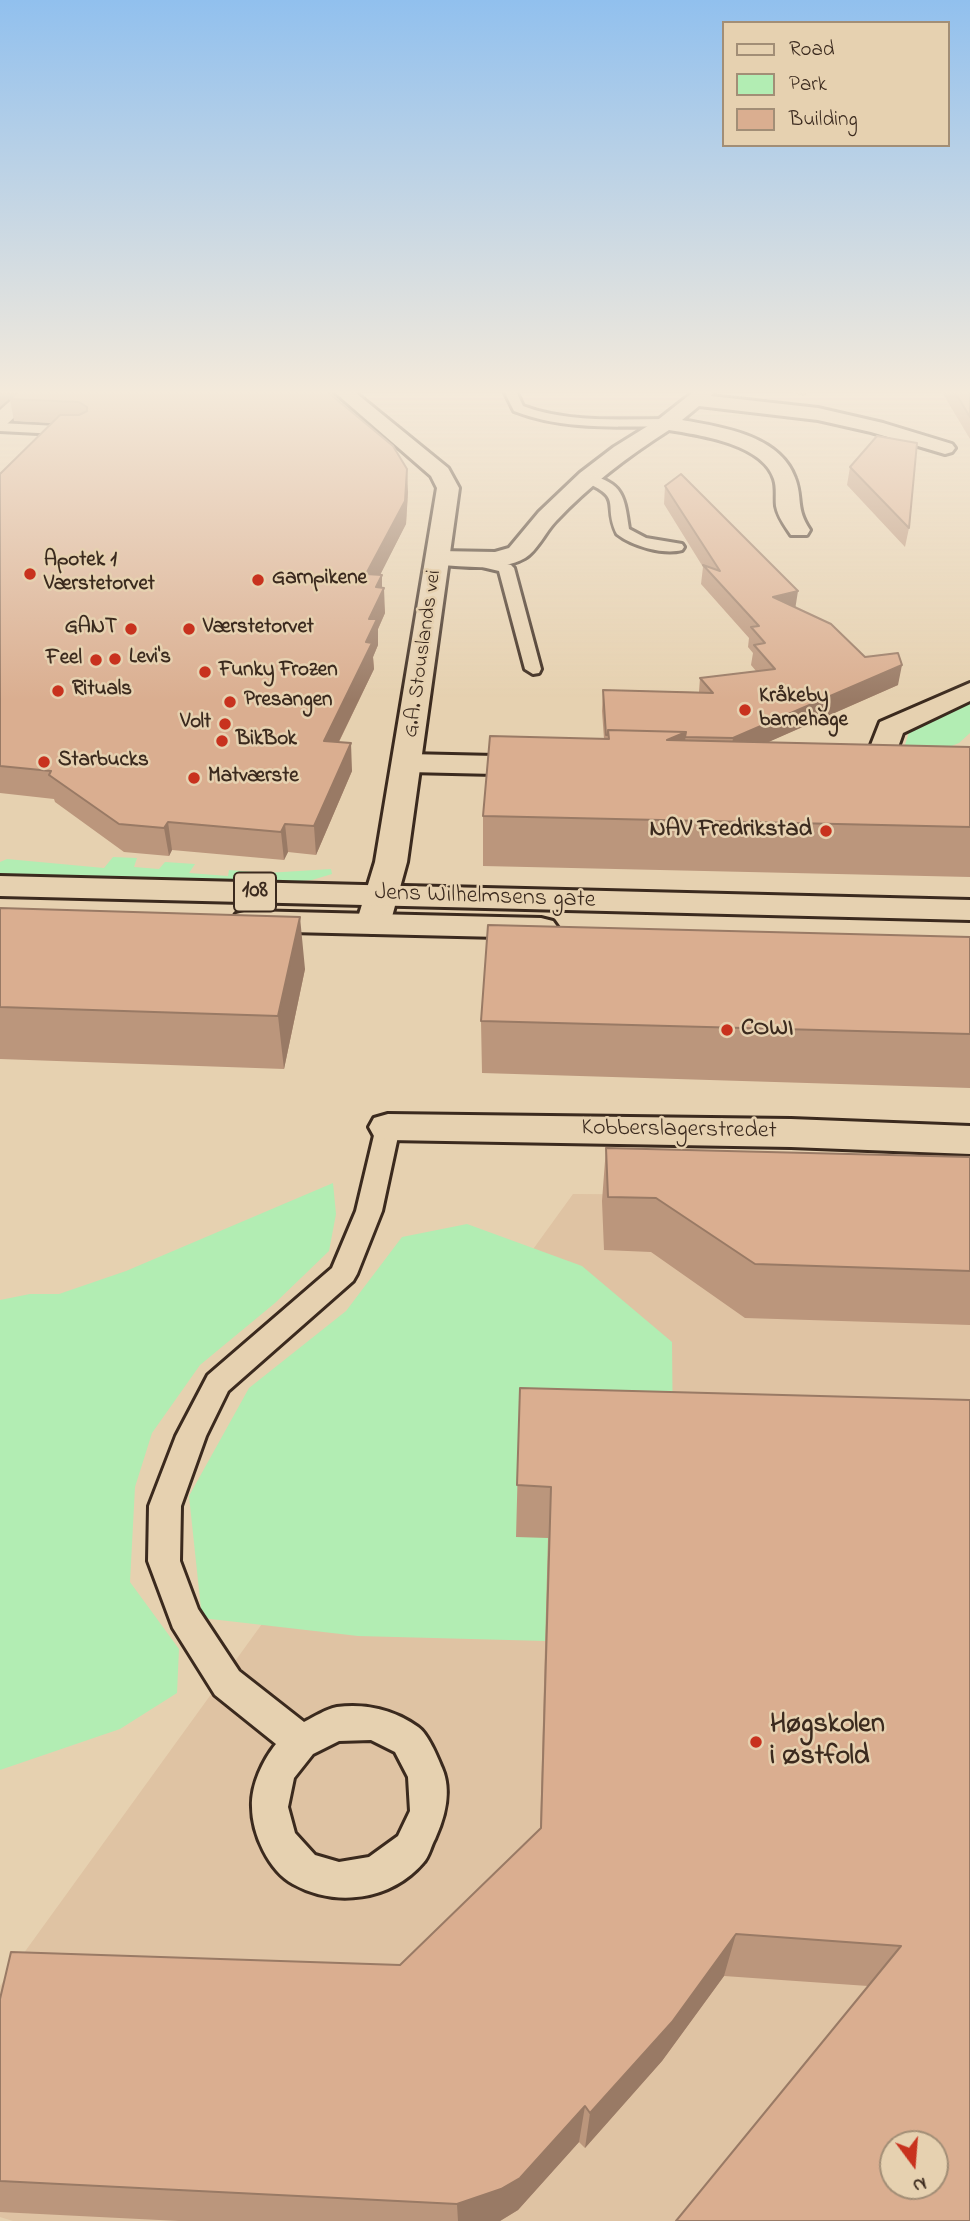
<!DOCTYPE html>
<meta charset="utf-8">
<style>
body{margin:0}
#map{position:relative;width:970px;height:2221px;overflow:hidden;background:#e6d1b0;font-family:"Indie Flower",sans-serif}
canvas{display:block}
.legend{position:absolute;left:722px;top:21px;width:228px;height:126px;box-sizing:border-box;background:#e6d1b0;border:2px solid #a28e76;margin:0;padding:9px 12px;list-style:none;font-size:21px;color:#3b2a1e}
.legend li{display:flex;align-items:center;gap:14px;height:35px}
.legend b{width:35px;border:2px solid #a28e76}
.north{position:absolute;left:879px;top:2130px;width:70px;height:70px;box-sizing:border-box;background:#e6d1b0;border:2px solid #a28e76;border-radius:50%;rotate:164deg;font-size:19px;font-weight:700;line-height:28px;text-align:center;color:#3b2a1e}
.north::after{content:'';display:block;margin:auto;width:24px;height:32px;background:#c8321e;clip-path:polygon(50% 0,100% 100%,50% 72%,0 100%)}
</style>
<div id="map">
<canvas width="970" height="2221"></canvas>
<ul class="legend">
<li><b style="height:9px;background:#e6d1b0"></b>Road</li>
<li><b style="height:19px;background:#b2edb3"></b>Park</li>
<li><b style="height:19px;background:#daae90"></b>Building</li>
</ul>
<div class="north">N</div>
</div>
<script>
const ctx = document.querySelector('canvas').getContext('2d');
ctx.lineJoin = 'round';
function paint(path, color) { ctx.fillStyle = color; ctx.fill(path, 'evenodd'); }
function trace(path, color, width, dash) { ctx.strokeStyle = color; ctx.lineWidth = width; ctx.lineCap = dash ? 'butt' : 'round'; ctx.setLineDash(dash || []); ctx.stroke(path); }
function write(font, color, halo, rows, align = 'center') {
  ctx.font = font + ' "Indie Flower",sans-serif'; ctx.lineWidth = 5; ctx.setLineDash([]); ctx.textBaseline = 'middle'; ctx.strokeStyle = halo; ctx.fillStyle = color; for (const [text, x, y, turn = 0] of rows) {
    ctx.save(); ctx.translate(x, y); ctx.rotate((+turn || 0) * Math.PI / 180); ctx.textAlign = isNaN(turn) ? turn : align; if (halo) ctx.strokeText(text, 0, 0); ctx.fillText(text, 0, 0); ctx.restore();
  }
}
paint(new Path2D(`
 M573,1194l397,2v1025h-957l-13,-4v-231zM893,2144h42v42h-42z`), '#dfc3a3');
paint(new Path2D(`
 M970,699v34l-11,10 -30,12 -25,-7 5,-16z
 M113,857l24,1 -3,9 25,2 6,-7 30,2 -6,9 39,3 1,-6 38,3 64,-4 1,5 -20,6 -44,4 -268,-8v-14l7,-3 97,9z
 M333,1183l3,31 -7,37 -54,52 -75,62 -48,68 -17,54 -5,95 49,67 -2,44 -57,36 -120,41v-470l30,-6h29l67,-23z
 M467,1224l115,42 90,76 1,104 -108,93 -19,102 -188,-5 -156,-18 -13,-122 60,-108 97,-77 56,-74z`), '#b2edb3');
const service = new Path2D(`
 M503,389h12l8,17c45,17 96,13 143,13l6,4 -6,4c-51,-1 -104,3 -152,-16z
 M0,423l76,4 6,4 -6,4 -76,-4z
 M588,474c36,10 36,22 41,55l17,9 36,6 2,3 -2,3c-19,5 -50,-4 -65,-16 -15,-31 8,-35 -34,-53v-6z
 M466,554l45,11 3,3 27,101 -2,4 -6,1 -8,-5 -26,-98 -38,-9 -3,-3z
 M388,1118l9,3 3,6 -18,84 -25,63 -4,7 -125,110 -22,45 -25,70 -1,55 18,48 41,62 65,51c10,-5 22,-13 33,-15 28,-4 58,3 81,20 10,7 19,29 24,41 10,23 3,49 -7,71 -4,7 -6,18 -12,24 -32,37 -87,45 -130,21 -24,-13 -41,-50 -41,-77 -1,-22 11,-47 24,-63l-61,-49 -42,-67 -25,-67 1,-55 27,-70 32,-61 124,-107 24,-57 20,-84 3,-6zM371,1740l24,12 13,25 2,34 -12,25 -29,21 -30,5 -24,-7 -20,-22 -7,-26 6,-29 19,-24 26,-13z`);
const minor = new Path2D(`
 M697,389h20l-6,7 107,12 65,15 69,21 3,4 -3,4 -7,2 -74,-22 -53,-12 -119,-14 -17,14c39,7 98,15 113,58 8,21 0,29 15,52l-3,5h-16c-6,-9 -13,-18 -15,-29 -1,-9 1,-18 -2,-27 -11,-35 -74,-44 -105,-49 -41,26 -79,55 -113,91 -10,10 -19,30 -31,37 -24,14 -60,8 -86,7l-8,-2 -4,-5 4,-5 8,-2 56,1 14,-4 30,-36 41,-39 34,-26 45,-28z
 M970,683v18l-67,32 -6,17 4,24 -5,6 -10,3 -31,-4 -5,-6 5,-6 15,-3 -1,-14 11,-28z
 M408,754l131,3 10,3 5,6 -5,6 -10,3 -131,-3 -10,-3 -5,-6 5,-6z
 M388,1114l403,5 179,7v28l-179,-7 -403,-7 -14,-4 -5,-9 5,-9z`);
const tertiary = new Path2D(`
 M24,389h21l-38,35 -7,2v-16z
 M331,389h20l97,79 11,20 -52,374 -17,62 -5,7 -12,3 -12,-3 -5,-7 19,-62 62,-374 -6,-12z`);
const primary = new Path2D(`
 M0,876l970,24v20l-970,-24z
 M248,911l293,7 12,3 5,7 -5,7 -12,3 -293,-7 -12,-3 -5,-7 5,-7z`);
trace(service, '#3b2a1e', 6);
trace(minor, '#3b2a1e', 6);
trace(tertiary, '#3b2a1e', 6);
trace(primary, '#3b2a1e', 6);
paint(service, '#e6d1b0');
paint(minor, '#e6d1b0');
paint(tertiary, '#e6d1b0');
paint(primary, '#e6d1b0');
paint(new Path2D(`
 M324,389l84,103 -2,32 -26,50 5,39 -7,16v16l-5,12 1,12 -35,73 13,29 -36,84 -28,-3 -4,8 -112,-10 -3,6 -45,-4 -69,-50 -1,-3 -54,-6v-319l52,-51 -38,-2 -4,-22z
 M780,389h32l-8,7z
 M940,389h30v50z
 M850,467l59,61 -4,19 -58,-62z
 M665,486l131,121 69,50 33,28 -130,57 202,5v130l-487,-11v-50l121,-77 -2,-28 1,-21 96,2 1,-14 56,-7 -5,-6 2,-12 -5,-6 1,-9 -48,-54 2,-17 -39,-63z
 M0,908l305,61 -21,100 -284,-10z
 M970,937v151l-488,-15 -1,-52z
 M606,1148l364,9v168l-225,-7 -94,-66 -47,-2 -2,-49z
 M520,1388l450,12v821l-102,-235 -144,-10 -62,85 -77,87 -6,-6 -61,68 -18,11h-321l-179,-9v-213l400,-34 140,-135 8,-292 -32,-1z`), '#bb967c');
paint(new Path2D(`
 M0,389h20l-20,18z
 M805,389h7l-8,7z
 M407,469l1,23 -2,32 -38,75 -2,-25z
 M382,575v16l2,-3 1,25 -7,16v16l-5,12 1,12 -48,99 -2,-27 42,-99 3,-23 7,-32z
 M798,591l-3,19 -22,-13z
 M902,665l-4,20 -168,74 3,-21z
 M686,732l-5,49 -14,-41z
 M351,743l1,28 -36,84 -2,-29z
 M168,822l4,28 -3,6 -5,-28z
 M285,824l3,28 -4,8 -3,-28z
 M300,917l5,52 -21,100 -6,-53z
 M736,1934l-12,42 -62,85 -77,87 5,-35z
 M585,2106l-6,36 -61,68 -18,11h-42l-1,-17z`), '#997a65');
const building = new Path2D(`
 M22,389h302l69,57 14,23 -2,32 -39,73 16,1 -6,12 8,1 -15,31h8l-11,23 6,1 -48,98 27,2 -37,83 -29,-2 -4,8 -113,-10 -4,6 -45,-4 -70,-49 2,-4 -51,-5v-292l60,-59h19l8,-4v-4l-8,-5 -69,-3z
 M953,389h17v28z
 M877,436l40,7 -8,85 -59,-61z
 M681,474l117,117 -25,6 58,27 34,33 33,-4 4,12 -169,73 -48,-1 1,-5 -78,-2v5h-2l-3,-45 110,3 -13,-15 75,-9 -21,-24 11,-2 -14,-16 8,-1 -56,-61 17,6 -55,-85z
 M608,730l78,2 -19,8 303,7v80l-487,-11 7,-80 119,3z
 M0,908l300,9 -22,99 -278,-9z
 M488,925l482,12v97l-489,-13z
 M606,1148l364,9v114l-215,-7 -99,-66 -48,-1z
 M520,1388l450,12v821h-294l225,-275 -165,-12 -64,88 -82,91 -5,-7 -65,72 -19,11 -44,15 -457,-23v-182l11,-47 389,13 141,-137 10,-341 -34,-2zM893,2144h42v42h-42z`);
paint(building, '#daae90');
trace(building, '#997a65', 2);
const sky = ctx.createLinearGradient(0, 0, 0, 700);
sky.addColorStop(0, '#91c0ee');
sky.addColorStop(0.56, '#f4eadb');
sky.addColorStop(1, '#f4eadb00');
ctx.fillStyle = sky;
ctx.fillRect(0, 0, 970, 700);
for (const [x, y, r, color] of [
 [30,574,7,"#c8321e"],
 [258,580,7,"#c8321e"],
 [131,629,7,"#c8321e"],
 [189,629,7,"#c8321e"],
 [115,659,7,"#c8321e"],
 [96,660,7,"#c8321e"],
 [205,672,7,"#c8321e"],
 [58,691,7,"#c8321e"],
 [230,702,7,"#c8321e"],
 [745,710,7,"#c8321e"],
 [225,724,7,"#c8321e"],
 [222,741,7,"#c8321e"],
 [44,762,7,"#c8321e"],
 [194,778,7,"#c8321e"],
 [826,831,7,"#c8321e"],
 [727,1030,7,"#c8321e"],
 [756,1742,7,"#c8321e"]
]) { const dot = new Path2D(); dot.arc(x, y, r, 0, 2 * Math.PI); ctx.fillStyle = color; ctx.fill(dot); trace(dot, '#e6d1b0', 2.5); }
write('bold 21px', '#3b2a1e', '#e6d1b0', [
 ["Apotek 1",44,562],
 ["Værstetorvet",44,586],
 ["Garnpikene",272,580],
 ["GANT",117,629,"right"],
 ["Værstetorvet",203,629],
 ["Levi's",129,659],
 ["Feel",82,660,"right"],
 ["Funky Frozen",219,672],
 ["Rituals",72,691],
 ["Kråkeby",759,698],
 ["barnehage",759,722],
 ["Presangen",244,702],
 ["Volt",211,724,"right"],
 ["BikBok",236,741],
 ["Starbucks",58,762],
 ["Matværste",208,778]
], 'left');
write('21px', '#3b2a1e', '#e6d1b0', [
 ["G.A. Stouslands vei",424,654,-82]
]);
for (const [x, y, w] of [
 [255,892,42]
]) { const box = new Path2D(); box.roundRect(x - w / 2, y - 19.5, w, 39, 5); ctx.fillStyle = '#e6d1b0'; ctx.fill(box); trace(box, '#3b2a1e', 2); }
write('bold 23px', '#3b2a1e', null, [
 ["108",255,892]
]);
write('bold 24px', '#3b2a1e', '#e6d1b0', [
 ["NAV Fredrikstad",812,831],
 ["COWI",741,1030,"left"]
], 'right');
write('24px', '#3b2a1e', '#e6d1b0', [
 ["Jens Wilhelmsens gate",485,898,2],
 ["Kobberslagerstredet",679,1131,1]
]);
write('bold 28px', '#3b2a1e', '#e6d1b0', [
 ["Høgskolen",770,1726],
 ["i Østfold",770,1758]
], 'left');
</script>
